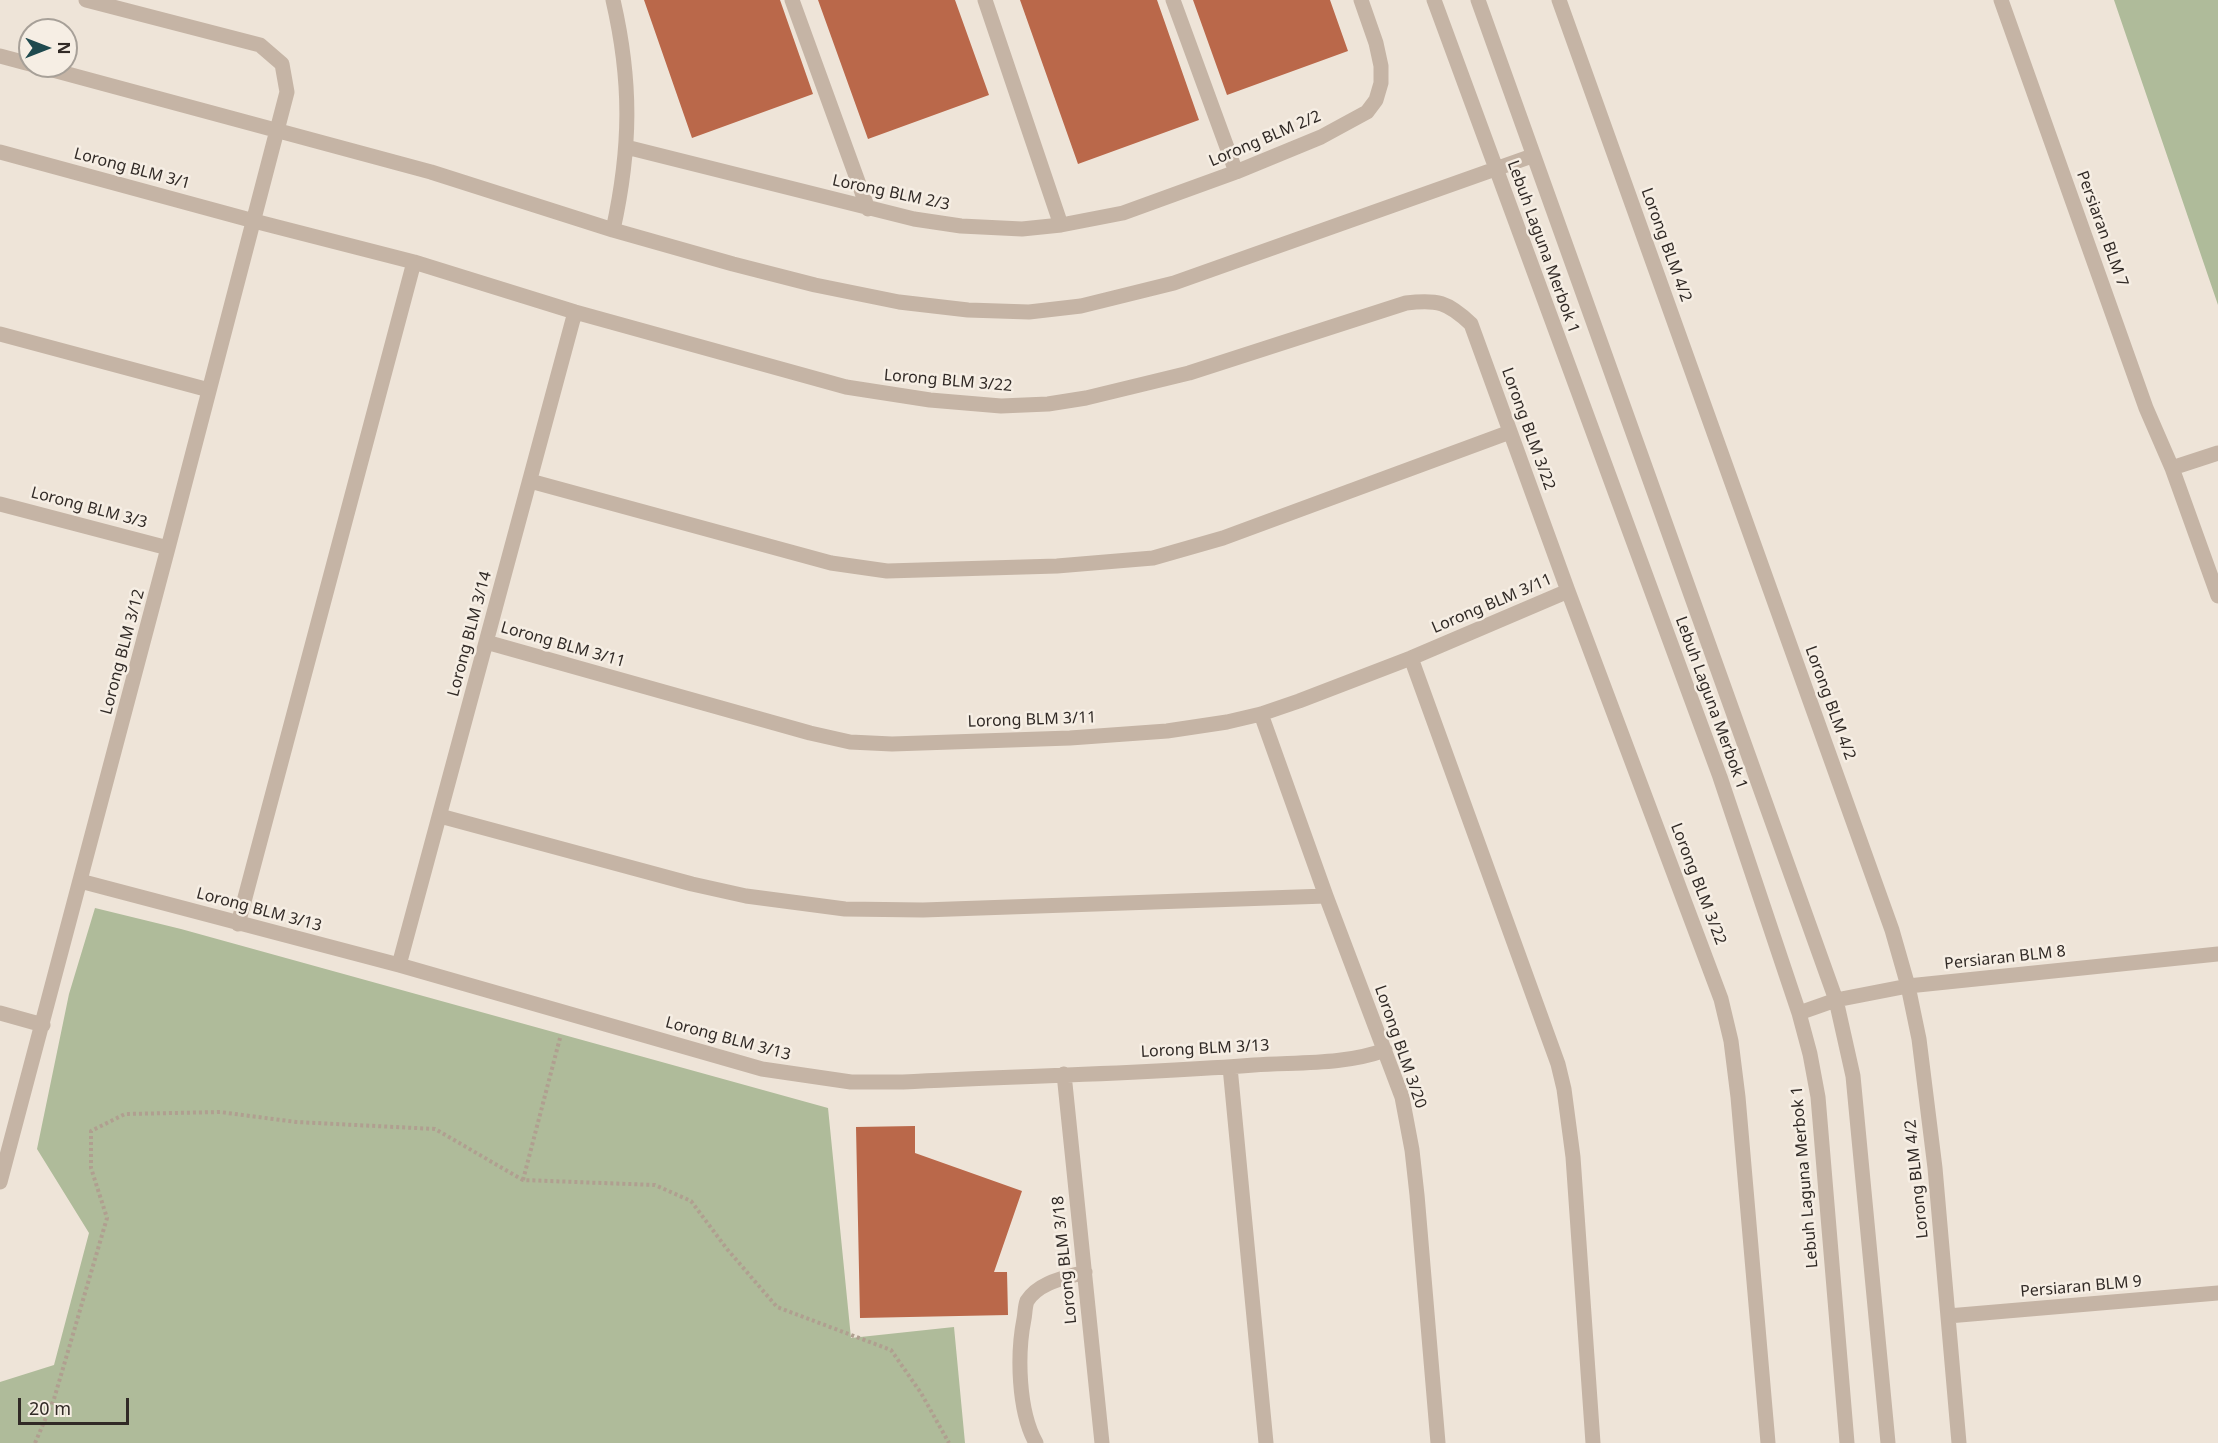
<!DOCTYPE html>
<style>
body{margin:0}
#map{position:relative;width:2218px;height:1443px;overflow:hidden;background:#eee4d8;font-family:"Noto Sans",sans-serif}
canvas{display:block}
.north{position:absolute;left:18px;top:18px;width:60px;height:60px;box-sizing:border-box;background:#f6eee4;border:2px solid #a7a098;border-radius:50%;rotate:90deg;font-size:16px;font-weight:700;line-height:24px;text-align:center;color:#312a26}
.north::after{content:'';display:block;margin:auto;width:21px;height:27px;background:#1f4a4f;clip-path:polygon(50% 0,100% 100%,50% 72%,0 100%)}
.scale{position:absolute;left:18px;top:1398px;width:111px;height:27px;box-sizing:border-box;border:3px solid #312a26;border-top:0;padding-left:8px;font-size:18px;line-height:21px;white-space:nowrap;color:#312a26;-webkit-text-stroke:4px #f6eee4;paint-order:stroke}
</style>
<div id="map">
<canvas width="2218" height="1443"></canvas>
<div class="north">N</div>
<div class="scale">20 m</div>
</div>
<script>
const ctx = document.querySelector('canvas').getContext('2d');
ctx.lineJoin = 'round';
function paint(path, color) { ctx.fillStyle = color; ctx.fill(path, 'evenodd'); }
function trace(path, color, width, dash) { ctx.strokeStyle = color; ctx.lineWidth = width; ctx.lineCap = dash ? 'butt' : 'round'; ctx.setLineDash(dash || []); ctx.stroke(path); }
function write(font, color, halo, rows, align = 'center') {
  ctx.font = font + ' "Noto Sans",sans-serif'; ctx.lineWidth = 5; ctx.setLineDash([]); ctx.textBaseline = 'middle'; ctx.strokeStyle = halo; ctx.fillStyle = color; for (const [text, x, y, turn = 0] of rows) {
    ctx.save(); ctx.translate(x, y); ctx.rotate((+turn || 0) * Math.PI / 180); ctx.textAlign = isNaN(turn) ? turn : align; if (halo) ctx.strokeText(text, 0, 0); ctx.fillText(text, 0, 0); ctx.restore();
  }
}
paint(new Path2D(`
 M2114,0h104v305z
 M95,908l86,21 647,179 23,230 103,-11 11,116h-965v-61l54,-17 35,-132 -52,-84 32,-155z`), '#afbb9a');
paint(new Path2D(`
 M644,0h136l33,94 -121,44z
 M818,0h137l34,95 -121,44z
 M1020,0h137l42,120 -121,44z
 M1193,0h137l18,51 -121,44z
 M915,1126v27l107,38 -28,81h13l1,43 -148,3 -4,-191z`), '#ba684a');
trace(new Path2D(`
 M523,1180l37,-142
 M35,1443l19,-44 53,-181 -16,-50v-37l34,-17 95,-2 76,10 139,7 88,51 132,5 36,16 36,48 50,58 114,43 30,43 28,50`), '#b09f90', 4, [3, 3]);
trace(new Path2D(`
 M792,0l76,209
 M1173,0l63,172
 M1434,0l286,777 79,236 11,41 8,43 29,346
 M1478,0l358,1000 17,76 35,367
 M1559,0l333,930 16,56 11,53 16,129 24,275
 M2001,0l145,408 26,60 46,-15
 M0,56l30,8
 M38,66l393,106 182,58 120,34 82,21 84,17 69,8 61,2 52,-6 93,-23 358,-127
 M626,147l288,72 47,7 61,3 39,-4 -76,-225
 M0,152l254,69 160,41 161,50 271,75 84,13 71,6 47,-2 38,-6 103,-25 217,-70c31,-4 42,-1 65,21l97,267 153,408 10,42 7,56 30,346
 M1061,225l62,-12 113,-41 85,-35 46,-25 9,-12 5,-17v-17l-5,-23 -15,-43
 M613,230c18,-82 19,-148 0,-230
 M0,334l209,56
 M2172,468l46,128
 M530,481l301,82 56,8 170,-5 96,-8 70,-20 287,-106
 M0,504l168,44
 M486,642l324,91 40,9 42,2 178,-6 97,-7 60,-9 34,-8 38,-13 112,-43 157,-67
 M1411,658l147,406 6,25 9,68 20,286
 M1261,714l65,182 76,201 10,53 5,45 21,248
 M440,816l252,68 54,12 99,13 78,1 403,-14
 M80,881l319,84 363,104 89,13h52c117,-6 235,-8 351,-17 43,-3 91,0 131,-15
 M238,924l176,-662
 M399,965l176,-653
 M0,1013l43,12
 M1799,1013l37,-13 72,-14 310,-32
 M1230,1067l36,376
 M1064,1074l38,369
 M0,1182l168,-634 119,-456 -5,-28 -22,-19 -174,-45
 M1948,1316l270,-23
 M1036,1443c-18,-32 -19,-89 -12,-124 1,-5 1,-13 3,-18 12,-19 38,-23 58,-29`), '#c5b4a5', 15);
write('16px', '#312a26', '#f6eee4', [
 ["Lorong BLM 2/2",1265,139,-23],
 ["Lorong BLM 3/1",132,169,15],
 ["Lorong BLM 2/3",891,193,12],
 ["Persiaran BLM 7",2102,229,70],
 ["Lorong BLM 4/2",1666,245,70],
 ["Lebuh Laguna Merbok 1",1543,247,70],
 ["Lorong BLM 3/22",948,381,5],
 ["Lorong BLM 3/22",1528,429,70],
 ["Lorong BLM 3/3",89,508,15],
 ["Lorong BLM 3/11",1492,604,-23],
 ["Lorong BLM 3/14",470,634,-75],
 ["Lorong BLM 3/11",563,645,16],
 ["Lorong BLM 3/12",123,652,-75],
 ["Lebuh Laguna Merbok 1",1711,703,70],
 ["Lorong BLM 4/2",1830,703,70],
 ["Lorong BLM 3/11",1032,720,-2],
 ["Lorong BLM 3/22",1698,884,69],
 ["Lorong BLM 3/13",259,910,15],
 ["Persiaran BLM 8",2005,958,-6],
 ["Lorong BLM 3/13",728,1039,15],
 ["Lorong BLM 3/20",1400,1047,71],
 ["Lorong BLM 3/13",1205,1049,-3],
 ["Lebuh Laguna Merbok 1",1805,1177,-95],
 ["Lorong BLM 4/2",1917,1179,-96],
 ["Lorong BLM 3/18",1065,1260,-96],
 ["Persiaran BLM 9",2081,1287,-5]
]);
</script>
